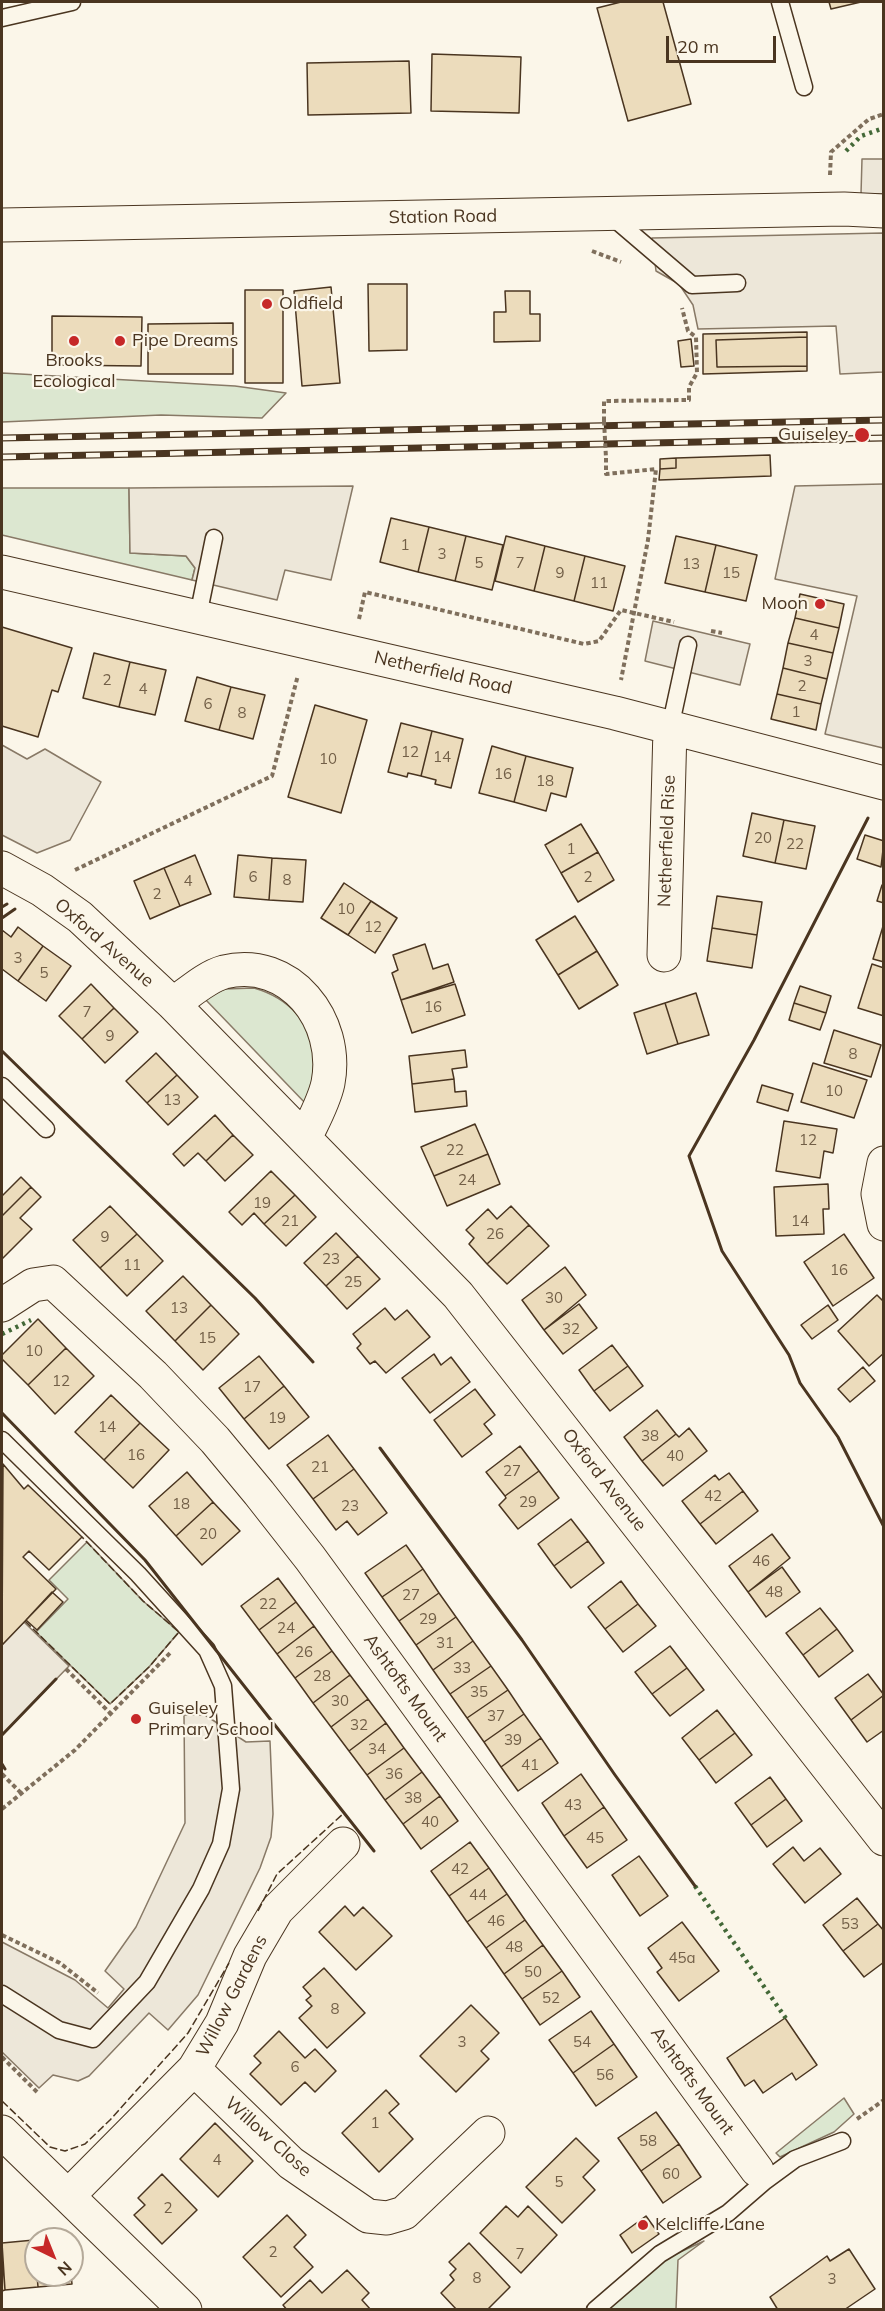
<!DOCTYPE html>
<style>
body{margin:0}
#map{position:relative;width:885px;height:2311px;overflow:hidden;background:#fbf6e9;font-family:Mulish,sans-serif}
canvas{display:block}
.frame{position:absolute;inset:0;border:3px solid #4a3520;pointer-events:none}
.north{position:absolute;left:24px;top:2227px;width:60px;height:60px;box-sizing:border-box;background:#fbf6e9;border:2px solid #b4a999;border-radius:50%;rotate:137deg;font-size:16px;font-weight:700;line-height:24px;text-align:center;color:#4a3520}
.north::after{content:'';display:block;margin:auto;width:21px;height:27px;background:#c62828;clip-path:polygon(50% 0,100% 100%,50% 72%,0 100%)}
.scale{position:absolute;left:666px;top:36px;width:110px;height:27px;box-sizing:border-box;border:3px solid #4a3520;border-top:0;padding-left:8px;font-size:18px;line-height:21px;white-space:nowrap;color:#4a3520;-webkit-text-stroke:4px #fbf6e9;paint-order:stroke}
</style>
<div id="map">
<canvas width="885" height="2311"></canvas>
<div class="frame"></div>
<div class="north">N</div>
<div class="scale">20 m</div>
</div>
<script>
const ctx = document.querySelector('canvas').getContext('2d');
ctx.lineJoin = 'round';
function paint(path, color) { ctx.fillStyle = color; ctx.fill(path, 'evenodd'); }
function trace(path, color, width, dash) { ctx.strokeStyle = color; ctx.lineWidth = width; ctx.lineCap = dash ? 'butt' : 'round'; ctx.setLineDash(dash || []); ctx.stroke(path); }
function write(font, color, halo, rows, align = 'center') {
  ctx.font = font + ' Mulish,sans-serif'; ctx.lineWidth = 4.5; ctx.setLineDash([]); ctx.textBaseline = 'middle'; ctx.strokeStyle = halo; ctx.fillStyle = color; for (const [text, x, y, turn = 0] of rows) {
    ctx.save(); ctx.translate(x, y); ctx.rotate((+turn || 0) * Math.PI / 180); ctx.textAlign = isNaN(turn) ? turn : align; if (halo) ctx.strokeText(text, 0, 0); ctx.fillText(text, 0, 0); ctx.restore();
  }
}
const green = new Path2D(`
 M2,373l233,13 51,7 -24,25 -101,-3 -159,7z
 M2,488h127l1,65 56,3 9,12 -3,12 -190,-45z
 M254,988c35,10 57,34 61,71 1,14 -5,32 -7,47l-103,-107 19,-10z
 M87,1542l56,59 36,31 -30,35 -39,37 -74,-72 32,-33 -19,-19z
 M844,2098l10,16 -20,18 -54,25 -4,-4z
 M704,2241l-26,19 -2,49 -71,1 60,-51z`);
paint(green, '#dce7d0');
trace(green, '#887966', 1.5);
const parking = new Path2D(`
 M862,159h21v35h-22z
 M883,233v139l-43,2 -4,-48 -138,3 -5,-24 -14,-21 -23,-13 -4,-33z
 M883,484h1l-1,264 -58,-14 32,-138 -82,-17 20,-93z
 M353,486l-22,94 -46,-10 -8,30 -85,-20 3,-12 -9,-12 -56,-3 -1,-65z
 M653,621l97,23 -10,41 -95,-24z
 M2,745l25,14 18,-10 56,33 -31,58 -33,13 -35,-18z
 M24,1622l45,44 -67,69v-90z
 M184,1715h21l41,27 24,-1 3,73 -2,23 -11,31 -62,127 -30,35 -19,-17 -60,63 -11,5 -25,-6 -14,13 -37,-36v-110l73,38 33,28 16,-19 -19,-18 31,-44 49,-104z`);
paint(parking, '#ede7d9');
trace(parking, '#887966', 1.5);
const building = new Path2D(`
 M621,2h42l28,102 -63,17 -31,-113z
 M829,2h32l-30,7z
 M432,54l89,3 -2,56 -88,-2z
 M409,61l2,52 -103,2 -1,-52z
 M368,284h39v66l-38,1z
 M331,287l9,96 -38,3 -8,-95z
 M245,290h38v93h-38z
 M505,291h25v23h10v27l-46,1v-30h12z
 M52,316l90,1 -1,49 -89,-1z
 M233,323v51h-85v-50z
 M807,332v5l-91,3 1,27 90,-1v5l-104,3v-40z
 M807,337v29l-90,1 -1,-27z
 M691,339l3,27 -13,1 -3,-26z
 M770,455l1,21 -112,4 1,-11 16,-1v-10z
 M676,458v10l-16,1v-10z
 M391,518l38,9 -11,45 -38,-10z
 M429,527l37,9 -11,45 -37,-9z
 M466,536l37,9 -11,45 -37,-9z
 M506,536l39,10 -11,45 -39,-10z
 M676,536l40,9 -11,47 -40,-9z
 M716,545l41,10 -11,46 -41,-9z
 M545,546l40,10 -11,45 -40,-10z
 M585,556l40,10 -12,45 -39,-10z
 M800,594l44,10 -5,24 -44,-10z
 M795,618l44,10 -6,25 -45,-10z
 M2,627l70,21 -14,44 -6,-2 -14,47 -36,-11z
 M788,643l45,10 -6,26 -44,-11z
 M94,653l36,9 -11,45 -36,-9z
 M130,662l36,8 -11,45 -36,-8z
 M783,668l44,11 -6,25 -44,-10z
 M197,677l34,10 -12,43 -34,-9z
 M231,687l34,8 -12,44 -34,-9z
 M777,694l44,10 -5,26 -45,-11z
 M315,705l52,15 -26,93 -53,-16z
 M401,723l31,8 -11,45 -13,-3 -1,4 -19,-5z
 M432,731l31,8 -12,49 -16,-4 1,-4 -15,-4z
 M492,746l34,10 -12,46 -35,-9z
 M526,756l47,12 -7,29 -15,-4 -5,18 -32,-9z
 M752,813l32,7 -9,43 -32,-7z
 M784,820l31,6 -9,43 -31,-6z
 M581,824l17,28 -37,21 -16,-28z
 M865,835l19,6 -3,26 -24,-8z
 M598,852l16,28 -36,22 -17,-29z
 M195,855l16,39 -31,12 -16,-38z
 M238,855l34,3 -3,42 -35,-3z
 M272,858l34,2 -3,42 -34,-2z
 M164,868l16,38 -30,13 -16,-38z
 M344,883l27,18 -23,34 -27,-17z
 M882,885h2v18l-7,-2z
 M717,896l45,6 -5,33 -45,-7z
 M371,901l26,17 -22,35 -27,-18z
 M575,916l22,35 -39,24 -22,-35z
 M884,923v39l-11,-3z
 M18,927l25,19 -25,35 -16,-12v-39l9,7z
 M712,928l45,7 -5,33 -45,-7z
 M425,944l8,25 15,-5 6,18 -53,18 -9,-27 6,-3 -5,-15z
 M43,946l28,20 -25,35 -28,-20z
 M597,951l21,34 -39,24 -21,-34z
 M872,964l12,4v48l-26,-8z
 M91,984l23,24 -32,31 -23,-23z
 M455,984l10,31 -53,18 -11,-33z
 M800,986l31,10 -5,17 -32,-10z
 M696,993l13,42 -31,9 -13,-41z
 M665,1003l13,41 -31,10 -13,-41z
 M794,1003l32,10 -6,17 -31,-10z
 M114,1008l24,24 -33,31 -23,-24z
 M834,1030l47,15 -10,32 -47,-14z
 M465,1050l2,17 -15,2 2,10 -42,5 -3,-28z
 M156,1053l21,22 -30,28 -21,-22z
 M813,1063l54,17 -13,38 -53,-16z
 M177,1075l21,22 -30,28 -21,-22z
 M454,1079l1,13 11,-1 1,15 -52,6 -3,-28z
 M762,1085l31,9 -5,17 -31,-9z
 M215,1115l18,20 -27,26 -8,-8 -14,13 -11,-12z
 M784,1121l53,8 -4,24 -9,-2 -4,27 -44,-7z
 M475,1124l13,30 -54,22 -13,-29z
 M233,1135l20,20 -28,26 -19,-20z
 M488,1154l12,30 -53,22 -13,-30z
 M271,1171l24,24 -31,29 -10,-11 -12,12 -13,-13z
 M21,1177l10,10 -29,29v-20z
 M828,1184l1,25h-6l1,25 -48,2 -2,-49z
 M31,1187l10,10 -21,21 12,11 -30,30v-43z
 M295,1195l21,22 -30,29 -22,-22z
 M110,1206l27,28 -37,34 -27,-28z
 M511,1206l18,19 -42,39 -18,-20 5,-6 -8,-8 22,-21 9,10z
 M529,1225l20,21 -42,38 -20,-20z
 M336,1233l22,23 -32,30 -22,-23z
 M137,1234l26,27 -36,35 -27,-28z
 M844,1234l30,44 -41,28 -29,-44z
 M358,1256l22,23 -33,30 -21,-23z
 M565,1267l21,28 -42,35 -22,-30z
 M183,1276l28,29 -36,36 -29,-30z
 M877,1295l7,7v51l-15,13 -31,-35z
 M579,1304l18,24 -34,26 -19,-24z
 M211,1305l28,29 -36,36 -28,-29z
 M828,1305l10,15 -26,19 -11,-14z
 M385,1308l10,12 12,-10 23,27 -44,36 -11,-12 -5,3 -13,-16 4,-4 -8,-10z
 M38,1319l28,29 -38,37 -26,-26v-4z
 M612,1345l16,21 -34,25 -15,-21z
 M66,1348l28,28 -39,38 -27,-29z
 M434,1354l7,11 10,-8 19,25 -40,31 -28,-35z
 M259,1356l25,30 -40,33 -25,-31z
 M628,1366l15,20 -33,25 -16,-20z
 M863,1367l12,14 -25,21 -12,-13z
 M284,1386l25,31 -40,32 -25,-30z
 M475,1389l20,26 -11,9 8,10 -30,23 -28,-37z
 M111,1395l29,28 -36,37 -29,-28z
 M657,1410l19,24 -34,27 -18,-24z
 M140,1423l29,27 -36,38 -29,-28z
 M689,1428l18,23 -44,35 -21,-25 34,-27 3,3z
 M328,1435l26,34 -41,30 -26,-34z
 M520,1446l19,25 -34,25 -19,-24z
 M3,1464l21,25 4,-4 54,52 -33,33 -20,-19 -6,6 33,32 -54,56z
 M354,1469l33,44 -29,22 -11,-14 -11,9 -23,-31z
 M539,1471l20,27 -41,31 -19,-24 7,-7 -1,-2z
 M187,1472l26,30 -37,34 -27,-30z
 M729,1473l14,18 -43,33 -18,-23 33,-26 4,5z
 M743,1491l15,20 -42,33 -16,-20z
 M213,1502l27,29 -38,34 -26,-29z
 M571,1519l17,22 -34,25 -16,-22z
 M772,1534l18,24 -42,34 -19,-26z
 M588,1541l16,22 -33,25 -17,-22z
 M406,1545l17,24 -41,28 -17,-24z
 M782,1567l18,25 -34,25 -18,-25z
 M423,1569l16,24 -40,28 -17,-24z
 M278,1578l18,24 -37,28 -18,-24z
 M621,1581l17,23 -33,25 -17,-22z
 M52,1592l11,10 -26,28 -11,-10z
 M439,1593l17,24 -40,28 -17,-24z
 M296,1602l18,24 -37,28 -18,-24z
 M638,1604l18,22 -33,26 -18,-23z
 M820,1608l17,21 -34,26 -17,-22z
 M456,1617l17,24 -40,29 -17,-25z
 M314,1626l18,25 -37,27 -18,-24z
 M837,1629l16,22 -34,26 -16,-22z
 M473,1641l18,25 -41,28 -17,-24z
 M670,1646l17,22 -35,26 -17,-22z
 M332,1651l18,24 -37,28 -18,-25z
 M491,1666l17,24 -41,28 -17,-24z
 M687,1668l17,22 -34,26 -18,-22z
 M868,1674l16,21 -33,25 -16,-22z
 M350,1675l18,24 -37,28 -18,-24z
 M508,1690l16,24 -40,28 -17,-24z
 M884,1695v35l-17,12 -16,-22z
 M368,1699l18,24 -37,28 -18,-24z
 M717,1710l18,23 -36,27 -17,-22z
 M524,1714l17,24 -40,29 -17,-25z
 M386,1723l18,25 -37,27 -18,-24z
 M735,1733l17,22 -36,28 -17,-23z
 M541,1738l17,25 -40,28 -17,-24z
 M404,1748l18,24 -37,28 -18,-25z
 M422,1772l18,24 -37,28 -18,-24z
 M581,1774l23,33 -40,29 -22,-33z
 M770,1777l16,22 -35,26 -16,-22z
 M440,1796l18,25 -37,28 -18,-25z
 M786,1799l16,22 -35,26 -16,-22z
 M604,1807l23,33 -40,28 -23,-32z
 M470,1842l19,26 -40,28 -18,-25z
 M793,1847l11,14 16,-13 21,26 -36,29 -32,-39z
 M639,1856l29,40 -28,20 -28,-41z
 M489,1868l18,26 -40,28 -18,-26z
 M507,1894l18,26 -39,28 -19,-26z
 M857,1898l21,26 -35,27 -20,-26z
 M345,1906l9,10 9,-9 29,29 -36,34 -37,-38z
 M525,1920l18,25 -39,29 -18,-26z
 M682,1922l37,49 -40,30 -22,-29 5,-4 -14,-20z
 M878,1924l6,7v31l-20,15 -21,-26z
 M543,1945l19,26 -40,28 -18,-25z
 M324,1968l41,45 -38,35 -28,-30 13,-12 -6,-6 5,-4 -8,-9z
 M562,1971l18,26 -40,28 -18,-26z
 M471,2005l28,28 -18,18 8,8 -33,33 -36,-36z
 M591,2011l23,33 -41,29 -24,-33z
 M785,2018l32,47 -21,15 -4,-7 -29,20 -9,-13 -9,6 -18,-28z
 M279,2031l26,27 10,-9 21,22 -21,21 -10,-10 -24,23 -31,-31 11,-11 -7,-7z
 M614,2044l23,33 -41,29 -23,-33z
 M386,2090l13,14 -10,9 24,26 -34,33 -37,-39z
 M656,2112l23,32 -38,27 -23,-33z
 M215,2123l38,38 -35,36 -38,-38z
 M576,2138l23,23 -16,16 12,13 -33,33 -36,-36z
 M679,2144l22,33 -38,26 -22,-32z
 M162,2174l35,36 -35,34 -28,-29 11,-10 -7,-7z
 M506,2206l12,11 10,-11 29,29 -36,38 -41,-40z
 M287,2215l19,20 -12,12 19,20 -32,30 -38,-40z
 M646,2216l13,18 -27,19 -12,-18z
 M34,2240l4,47 -33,3 -3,-47z
 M469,2243l41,44 -23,23h-30l-16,-17 13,-13 -4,-5 6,-6 -7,-7z
 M849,2249l26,40 -31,21h-66l-8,-13 57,-41 3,5z
 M2,2254l3,36 -3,1z
 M347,2270l22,23 -7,7 9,10h-84l-4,-5 27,-25 12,13z
 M37,2275h34l1,9 -34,3z`);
paint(building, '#ecdcbc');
trace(building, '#4a3520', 1.5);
const lane = new Path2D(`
 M780,2l24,85
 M2,18l70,-16
 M610,215l82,70 45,-2
 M198,616l16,-78
 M670,728l18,-83
 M2,1086l44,43
 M2,1440l136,134 69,76 16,36 8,103 -10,55 -20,45 -54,93 -54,57 -34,-9 -57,-36
 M595,2310l65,-56 68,-41 37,-32 30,-22 47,-18`);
const street = new Path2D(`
 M2,225l842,-16 40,2
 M2,572l613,141 269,70
 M2,868l40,22 38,27 93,87 285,291 426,544
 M664,955l6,-227
 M173,1004c16,-11 33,-27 51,-32 66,-16 116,49 104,111 -4,19 -15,38 -23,55
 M884,1163l-6,31 6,30
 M2,1305l31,-20 20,-3 100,93 62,65 44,53 51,65 447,612
 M194,2069l97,94 77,53 19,2 17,-5 84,-80
 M2,2132l183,178
 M68,2196l126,-127 28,-46 28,-67 27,-46 66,-66`);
trace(lane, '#4a3520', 19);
trace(street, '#4a3520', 35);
trace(new Path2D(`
 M830,175l1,-23 38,-33 15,-5
 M592,251l29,11
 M604,421v-20l85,-1v-13l8,-14 -1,-36 -8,-6 -6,-23
 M606,458v16l50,-5 -8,71 -27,140
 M359,619l6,-27 219,52 15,-3 22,-31 53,12
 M711,631l11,2
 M75,870l197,-94 26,-101
 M66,1669l44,44
 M2,1774l21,21
 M2,1809l73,-59 97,-99
 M2,1935l58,28 38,30
 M2,2057l35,35
 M857,2119l27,-19`), '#7f6f5c', 4, [4.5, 3]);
trace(lane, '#fbf6e9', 16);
trace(street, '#fbf6e9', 33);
const rail = new Path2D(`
 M2,438l882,-18
 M2,457l882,-19`);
trace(rail, '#4a3520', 7);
trace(rail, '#fbf6e9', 4.5, [14]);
trace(new Path2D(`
 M604,421l2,37`), '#7f6f5c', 4, [4.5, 3]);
trace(new Path2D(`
 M846,151l15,-15 23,-8
 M2,1334l29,-14
 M695,1886l92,134`), '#436837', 4.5, [3, 4.5]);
trace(new Path2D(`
 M25,1621l85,83 39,-37 30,-35 -36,-31 -61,-64
 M258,1911l19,-37 67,-61
 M2,2101l48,46 15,4 20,-7 25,-24 78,-87 41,-70`), '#4a3520', 1.5, [8, 3]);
trace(new Path2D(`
 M868,818l-114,222 -65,116 33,95 67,104 11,28 38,54 46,90
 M2,907l5,-3
 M2,918l13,-9
 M2,1051l253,247 58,64
 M2,1413l143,147 229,291
 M380,1448l142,192 93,135 80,111
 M2,1735l54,-56
 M2,1764l3,5`), '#4a3520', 3);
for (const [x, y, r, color] of [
 [267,304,6,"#c62828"],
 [74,341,6,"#c62828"],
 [120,341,6,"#c62828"],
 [862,435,8,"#c62828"],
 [820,604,6,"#c62828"],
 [136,1719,6,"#c62828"],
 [643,2225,6,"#c62828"]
]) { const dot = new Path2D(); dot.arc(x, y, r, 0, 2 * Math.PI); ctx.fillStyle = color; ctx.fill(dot); trace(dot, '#fbf6e9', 2); }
write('15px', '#725f47', null, [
 ["1",405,545],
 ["3",442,554],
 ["5",479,563],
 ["7",520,563],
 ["13",691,564],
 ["9",560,573],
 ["15",731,573],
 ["11",599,583],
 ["4",814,635],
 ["3",808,661],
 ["2",107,680],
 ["2",802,686],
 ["4",143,689],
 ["6",208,704],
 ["1",796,712],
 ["8",242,713],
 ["12",410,752],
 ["14",442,757],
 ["10",328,759],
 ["16",503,774],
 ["18",545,781],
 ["20",763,838],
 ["22",795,844],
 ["1",571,849],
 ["6",253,877],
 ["2",588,877],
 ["8",287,880],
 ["4",188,881],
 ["2",157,894],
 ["10",346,909],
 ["12",373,927],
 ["3",18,958],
 ["5",44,973],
 ["16",433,1007],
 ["7",87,1012],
 ["9",110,1036],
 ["8",853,1054],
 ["10",834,1091],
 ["13",172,1100],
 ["12",808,1140],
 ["22",455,1150],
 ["24",467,1180],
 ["19",262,1203],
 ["21",290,1221],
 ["14",800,1221],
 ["26",495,1234],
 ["9",105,1237],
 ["23",331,1259],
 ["11",132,1265],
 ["16",839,1270],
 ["25",353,1282],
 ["30",554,1298],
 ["13",179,1308],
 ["32",571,1329],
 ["15",207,1338],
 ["10",34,1351],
 ["12",61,1381],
 ["17",252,1387],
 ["19",277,1418],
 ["14",107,1427],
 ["38",650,1436],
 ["16",136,1455],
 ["40",675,1456],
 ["21",320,1467],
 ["27",512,1471],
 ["42",713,1496],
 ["29",528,1502],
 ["18",181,1504],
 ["23",350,1506],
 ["20",208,1534],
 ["46",761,1561],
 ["48",774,1592],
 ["27",411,1595],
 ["22",268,1604],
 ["29",428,1619],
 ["24",286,1628],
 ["31",445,1643],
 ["26",304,1652],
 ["33",462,1668],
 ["28",322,1676],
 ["35",479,1692],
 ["30",340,1701],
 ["37",496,1716],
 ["32",359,1725],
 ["39",513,1740],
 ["34",377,1749],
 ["41",530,1765],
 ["36",394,1774],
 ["38",413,1798],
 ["43",573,1805],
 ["40",430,1822],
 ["45",595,1838],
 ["42",460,1869],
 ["44",478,1895],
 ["46",496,1921],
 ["53",850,1924],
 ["48",514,1947],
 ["45a",682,1958],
 ["50",533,1972],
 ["52",551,1998],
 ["8",335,2009],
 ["3",462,2042],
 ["54",582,2042],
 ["6",295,2067],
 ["56",605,2075],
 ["1",375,2123],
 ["58",648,2141],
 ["4",217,2160],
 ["60",671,2174],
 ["5",559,2182],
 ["2",168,2208],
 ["2",273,2252],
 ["7",520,2254],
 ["8",477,2278],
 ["3",832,2279]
]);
write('18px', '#4a3520', '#fbf6e9', [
 ["Station Road",443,217,-1],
 ["Netherfield Road",443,673,13],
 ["Netherfield Rise",667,841,-88],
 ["Oxford Avenue",104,943,41],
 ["Oxford Avenue",604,1480,52],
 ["Ashtofts Mount",405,1688,54],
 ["Willow Gardens",232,1996,-63],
 ["Ashtofts Mount",692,2081,54],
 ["Willow Close",268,2137,42]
]);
write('18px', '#4a3520', '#fbf6e9', [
 ["Oldfield",279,304],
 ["Pipe Dreams",132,341],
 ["Brooks",74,361,"center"],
 ["Ecological",74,382,"center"],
 ["Guiseley",848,435,"right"],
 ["Moon",808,604,"right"],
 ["Guiseley",148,1709],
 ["Primary School",148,1730],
 ["Kelcliffe Lane",655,2225]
], 'left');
</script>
